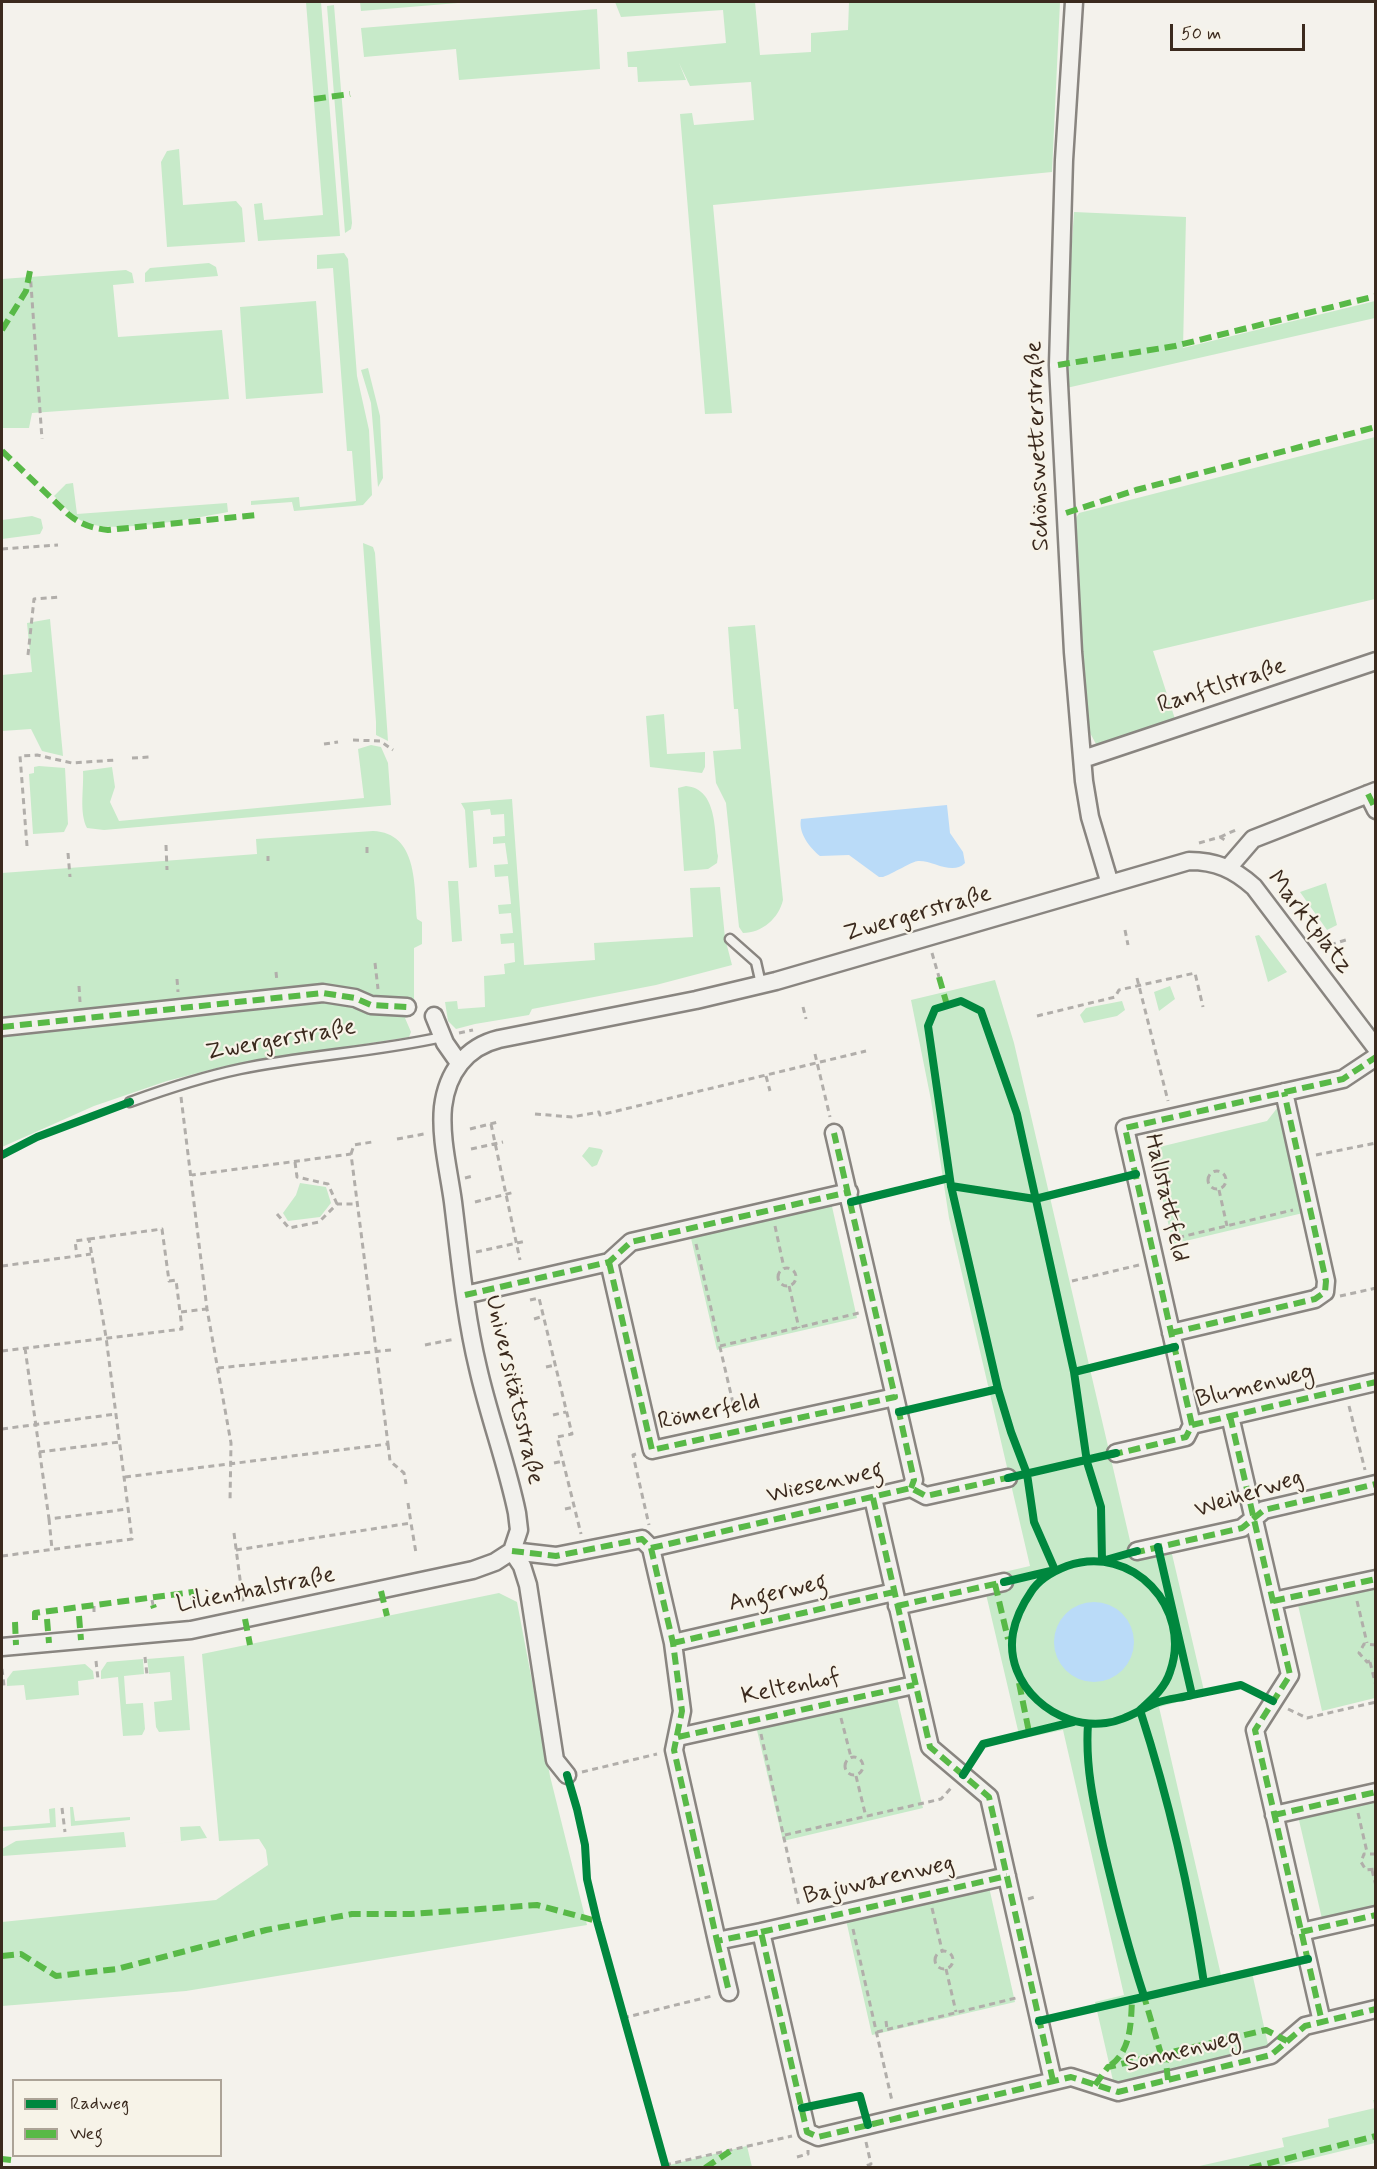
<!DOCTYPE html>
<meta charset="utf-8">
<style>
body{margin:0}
#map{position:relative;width:1377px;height:2169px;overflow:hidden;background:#f4f2ec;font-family:Mynerve,sans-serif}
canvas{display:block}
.frame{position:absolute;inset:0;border:3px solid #3b2a1e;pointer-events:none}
.legend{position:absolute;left:12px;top:2079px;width:210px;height:78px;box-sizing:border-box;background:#f7f3e8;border:2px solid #aca397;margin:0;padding:8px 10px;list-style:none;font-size:18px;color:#3b2a1e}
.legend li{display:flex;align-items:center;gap:12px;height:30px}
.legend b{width:30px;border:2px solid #aca397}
.scale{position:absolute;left:1170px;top:24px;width:135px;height:27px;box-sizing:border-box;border:3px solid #3b2a1e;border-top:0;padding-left:8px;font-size:18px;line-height:21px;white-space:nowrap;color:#3b2a1e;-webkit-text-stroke:4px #f7f3e8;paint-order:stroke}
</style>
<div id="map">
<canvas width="1377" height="2169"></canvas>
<div class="frame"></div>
<ul class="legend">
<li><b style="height:8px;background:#00873e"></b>Radweg</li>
<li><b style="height:8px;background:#58b947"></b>Weg</li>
</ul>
<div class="scale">50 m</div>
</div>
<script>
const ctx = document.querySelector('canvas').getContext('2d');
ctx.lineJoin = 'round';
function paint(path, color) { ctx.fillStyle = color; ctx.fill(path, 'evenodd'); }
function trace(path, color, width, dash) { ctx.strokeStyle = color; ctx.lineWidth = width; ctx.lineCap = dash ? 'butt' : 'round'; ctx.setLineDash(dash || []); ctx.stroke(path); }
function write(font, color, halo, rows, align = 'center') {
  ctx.font = font + ' Mynerve,sans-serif'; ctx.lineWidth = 4.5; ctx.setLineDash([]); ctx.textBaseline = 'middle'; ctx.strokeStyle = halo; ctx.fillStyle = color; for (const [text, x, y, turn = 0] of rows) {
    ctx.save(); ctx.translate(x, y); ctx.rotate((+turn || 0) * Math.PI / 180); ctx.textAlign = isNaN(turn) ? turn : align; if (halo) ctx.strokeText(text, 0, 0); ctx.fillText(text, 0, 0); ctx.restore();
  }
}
paint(new Path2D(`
 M306,2h15l19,234 -82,5 -4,-37 8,-1 2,17 59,-5z
 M360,2h110l-109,9z
 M615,2h140l5,53 51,-3v-19l37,-3 1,-28h211l-8,170 -339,33 19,208 -27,1 -25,-300 12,-1 2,12 60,-5 -3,-38 -61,4 -11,-23 7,17 -48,2 -1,-15h-9l-1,-15 99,-9 -3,-33 -102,7z
 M334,5l18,218 -1,6 -6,4 -18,-227z
 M597,9l3,60 -141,11 -3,-31 -92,8 -3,-29z
 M179,149l4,56 53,-4 6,7 3,34 -78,5 -6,-85 6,-11z
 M1074,212l112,5 -3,131 192,-47v17l-313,71z
 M344,253l4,6 9,117 12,54 3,65 -9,10 -9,1 -60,5 -2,-9 -41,3v-4l48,-4 1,10 56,-6 -4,-50h-5l-14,-183 -16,1v-14z
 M209,263l7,4 2,9 -73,6v-9l5,-5z
 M126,270l6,3 2,10 -21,2 5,52 104,-7 7,69 -197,14 -3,15h-27v-149z
 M316,301l7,92 -77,6 -6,-92z
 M368,368l12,48 3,62 -5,9 -7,-84 -10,-33z
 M1375,437v162l-222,52 22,68 -79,25 -7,-13 -16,-208 6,-10z
 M73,483l4,31 150,-11 1,9c-34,6 -111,22 -142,11 -13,-5 -22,-18 -32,-27l12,-12z
 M32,516l9,3 2,9 -3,6 -38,5v-19z
 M363,543l10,4 2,6 13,188 -12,-6v-13z
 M50,619l13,137 -21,-5 -11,-22 -29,2v-56l30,-3 -5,-49z
 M755,625l28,275c-4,18 -21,33 -40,33l-4,-6 -13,-124 -10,-20 -3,-32 28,-2 -3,-40h-4l-6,-82z
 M664,714l3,40 38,-2v15l-3,6 -52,-6 -4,-51z
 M371,745l10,2 7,16 3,42 -287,25 -17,-2c-8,-16 -3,-39 -4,-57l29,-4 3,20 -5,15 9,19 245,-23 -6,-49z
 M39,766l26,2 3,56 -4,8 -31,2 -4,-60 5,-1v-6z
 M686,786c32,3 28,45 32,70l-1,7 -9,6 -24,2 -6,-83z
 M512,799l12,166 71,-5 -1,-17 99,-6 -3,-49 30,-1 5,51 7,27 -76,20 -124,24 -3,6 -54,9 -19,5 -8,-8 -3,-19 12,-1 1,8 27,-2 -1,-31 21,-2 -1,-10 11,-2 -1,-19 -13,1 -1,-10 13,-1 -2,-20 -12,1 -1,-9 13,-1 -3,-28 -13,1 -1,-12 14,-1 -3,-21 -12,1v-7l12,-1 -1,-22 -13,1 -1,-6 -17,2 4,56 -8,1 -4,-58 -4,-7z
 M373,831c45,2 41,54 44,88l5,3v22l-8,4v67l-9,3 6,14 -2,5 -188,30 -54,14 -73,25 -92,41v-274l255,-19 -1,-15z
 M448,881h10l4,60 -10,1z
 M1326,883l11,42 -10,5 -27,-38z
 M1259,935l28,37 -19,10 -13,-46z
 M995,980l19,63 117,502 37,-8 37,158 -46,12 62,268 30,-7 18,81 -155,36 -19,-83 29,-7 -61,-265 -43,9 -34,-145 21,-5 -3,-17 26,-6 -81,-348 -18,-118 -20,-100z
 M1170,986l5,13 -16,12 -5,-19z
 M1122,1001l3,9 -8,6 -33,7 -4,-8 6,-7z
 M1278,1107l25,106 -130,31 -22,-95 116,-28z
 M589,1147l12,2 2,2 -6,14 -5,2 -10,-11z
 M300,1183l26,4 5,16 -11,14 -32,4 -5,-8 13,-18z
 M831,1202l26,116 -140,32 -27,-116z
 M1375,1588v110l-53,13 -24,-106z
 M499,1593l18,9 33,174 37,149 -401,66 -184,15v-84l214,-22 52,-35 -2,-15 -7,-11 -40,2 -17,-187z
 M184,1656l6,74 -31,2 -3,-5 -2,-25 18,-2 -2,-28 -21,2 -2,-15z
 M143,1659l1,15 -20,2 2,28 17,-1 2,26 -3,6 -19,1 -5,-59 -17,2v-8l6,-9z
 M85,1664l8,7 1,8 -16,2 1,14 -53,5 -2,-15 -17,1v-7l6,-8z
 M896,1693l27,115 -140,33 -27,-115z
 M1375,1798v113l-52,12 -25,-107z
 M70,1807h3l2,14 55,-4v3l-59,6z
 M55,1808l1,19 -54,4v-4l48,-4 -1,-14z
 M200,1826l7,12 -70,8 44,-5 -1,-14z
 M124,1832l2,15 -124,9v-7l14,-8z
 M989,1887l26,115 -143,33 -26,-115z
 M1373,2100h2v43l-99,24h-81l89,-20 -2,-9 47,-11 -1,-8 47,-11z
 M747,2146l5,21 -82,1 -1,-3z`), '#c7eac9');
paint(new Path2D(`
 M947,805l3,28 13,19 2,11c-13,13 -32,-3 -47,-2 -5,0 -26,13 -35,16h-4l-30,-22 -29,1c-10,-8 -22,-23 -19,-37z
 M1054 1642a40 40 0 1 1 80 0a40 40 0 1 1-80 0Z`), '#badbf8');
const service = new Path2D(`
 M730,939l26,23 5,22
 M130,1102c36,-13 72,-25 110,-33 67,-14 136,-17 202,-32`);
const minor = new Path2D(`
 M1074,2l-10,158 -6,205 15,287 11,129 6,36 20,67
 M1083,759l293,-98
 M1368,794l8,16
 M1228,868l25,-29 123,-48
 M434,1016l11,27 14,20
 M2,1027l321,-34 32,5 16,7 36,2
 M609,1262l43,188 243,-53 -61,-264
 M465,1295l144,-33 22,-20 218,-50
 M1171,1333l144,-34 10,-7 1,-11 -42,-189
 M895,1397l19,83 -3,8
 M1230,1416l60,259 -35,55 67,292
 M1192,1425l-67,-297 218,-49 33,-22
 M1116,1453l70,-16 6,-12 184,-43
 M873,1498l57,249 59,50 64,284
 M651,1548l260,-60 15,8 82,-18
 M512,1551l7,-21 -2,-17c-10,-49 -28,-96 -39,-145 -13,-54 -18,-110 -25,-166 -4,-30 -13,-64 -10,-95 4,-34 23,-60 56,-68l197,-39 80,-19 413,-120c27,0 45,8 65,26l122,161
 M512,1551l44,5 86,-17 9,9 22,95 9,68 -8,39 43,191 44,-9 46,200 11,5 253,-60 47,15 153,-37 34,-29 71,-17
 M512,1551l10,15 6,19 27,175 12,15
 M1137,1551l105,-23 22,-18 112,-26
 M1273,1601l103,-22
 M897,1606l107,-24
 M673,1643l221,-51
 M2,1647l189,-17 282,-60 22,-8 17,-11
 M678,1737l236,-52
 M1274,1815l102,-23
 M761,1932l246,-56
 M1301,1932l75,-17
 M717,1941l12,51`);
trace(service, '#898580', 13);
trace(minor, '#898580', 21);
trace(new Path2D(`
 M30,271l12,168
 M2,549l56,-4
 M28,655l6,-56 27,-2
 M353,740l27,1 13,9
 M324,744l14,-2
 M132,758l17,-1
 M1220,837l18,-8
 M1199,843l21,-6 8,5
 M166,845l1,25
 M27,846l-7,-90 17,-1 35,8 44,-3
 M367,847v8
 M68,853l2,24
 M268,856v5
 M1125,930l3,15
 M1320,948l29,-9
 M932,953l7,24
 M375,963l3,26
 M276,972l1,10
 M1137,978l31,123
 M177,979l1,13
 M79,986l1,16
 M803,1007l3,12
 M1037,1016l78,-19 4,-7 76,-17 8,34
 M459,1033l14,-3
 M815,1054l15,63
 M766,1076l4,15
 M181,1097l26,212 24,134 -1,59
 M535,1114l37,3 27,-5 1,3 266,-64
 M491,1124l29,136
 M470,1129l28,-7
 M397,1139l27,-5
 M471,1149l32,-7
 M351,1154l3,-9 18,-3
 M1316,1155l60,-12
 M295,1162l2,15 31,7 9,20
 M1208 1180a9 9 0 1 1 18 0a9 9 0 1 1-18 0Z
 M465,1178l8,-2
 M1219,1190l8,36
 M475,1202l40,-10
 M277,1214l12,14 30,-6 18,-18h20
 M775,1226l9,42
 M89,1239l73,-10 7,52 7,-1 4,32
 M1168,1240l125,-30
 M696,1244l40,172
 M476,1252l50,-11
 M2,1266l75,-10
 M778 1277a9 9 0 1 1 18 0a9 9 0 1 1-18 0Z
 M1072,1281l67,-16
 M789,1286l10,42
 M1340,1296l36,-8
 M530,1300l9,-2 33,136 -15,3 24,97
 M534,1319l10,-3
 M425,1345l30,-6
 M720,1346l139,-33
 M25,1348l24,171 79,-10
 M2,1351l180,-22 -2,-17 27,-3
 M546,1367l9,-2
 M218,1368l173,-18
 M1349,1406l16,64
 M553,1415l13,-3
 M2,1429l114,-15
 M388,1444l2,17 14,12 2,11
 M39,1452l80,-10
 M636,1454l-3,1 16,70
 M554,1463l9,-2
 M125,1477l263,-33 -37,-290 -159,21
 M408,1503l3,20
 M565,1509l9,-2
 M49,1519l3,30
 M234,1533l9,69
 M236,1550l175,-27 5,30
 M2,1556l130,-17 -26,-202 -17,-98 -14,2 2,15 14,-2
 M152,1600l1,5
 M1357,1601l10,42
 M94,1606v6
 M1376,1645l-12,-1 -5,9 8,9 9,-3
 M145,1657l2,18
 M96,1661l2,18
 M1370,1662l6,24
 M2,1669l2,17
 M1288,1709l19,9 69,-16
 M841,1718l10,39
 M761,1734l38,172
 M845 1766a9 9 0 1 1 18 0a9 9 0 1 1-18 0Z
 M582,1772l75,-18
 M856,1776l10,41
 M62,1808l3,24
 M1358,1813l9,39
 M785,1835l156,-36 10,-11
 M1376,1854h-12l-3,8 5,8 10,-1
 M1372,1870l4,16
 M1028,1899l10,-3
 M932,1908l10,42
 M853,1929l39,172
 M935 1960a9 9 0 1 1 18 0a9 9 0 1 1-18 0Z
 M946,1969l10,43
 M623,2018l89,-22
 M886,2021l1,8
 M877,2032l139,-34
 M866,2142l5,22 -5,2
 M797,2157l11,-3v-4
 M665,2165l127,-29`), '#b1aeaa', 3, [6, 4.5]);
trace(service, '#f2f1ed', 8);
trace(minor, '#f2f1ed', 16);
trace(new Path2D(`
 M314,99l36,-5
 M2,330l24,-39 4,-20
 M1058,365l117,-19 201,-50
 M2,451l66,63c13,11 24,14 40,16l149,-15
 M1066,513l70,-23 240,-63
 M1368,794l8,16
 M939,977l8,28
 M2,1027l321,-34 32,5 16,7 36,2
 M609,1262l43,188 243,-53 -61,-264
 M465,1295l144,-33 22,-20 218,-50
 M1171,1333l144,-34 10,-7 1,-11 -42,-189
 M898,1408l16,72 -3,8
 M1230,1416l60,259 -35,55 67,292
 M1192,1425l-67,-297 218,-49 33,-22
 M1111,1455l75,-18 6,-12 184,-43
 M873,1498l57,249 59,50 64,284
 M651,1548l260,-60 15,8 85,-19
 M512,1551l44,5 86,-17 9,9 22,95 9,68 -8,39 43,191 44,-9 46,200 11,5 253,-60 47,15 153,-37 34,-29 71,-17
 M1133,1553l109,-25 22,-18 112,-26
 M995,1584l13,55
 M381,1591l6,25
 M1273,1601l103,-22
 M153,1605l1,3
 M897,1606l111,-25
 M79,1616l2,24
 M47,1619l2,24
 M245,1619l5,26
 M35,1620v-7l158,-21 1,10
 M15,1622l1,23
 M673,1643l221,-51
 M1019,1683l10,49
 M678,1737l236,-52
 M1274,1815l102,-23
 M761,1932l246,-56
 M1301,1932l75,-17
 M717,1941l12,51
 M2,1956l19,-2 35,22 61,-7 149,-39 86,-16h59l126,-9 60,16
 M1143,1993l18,61
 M1111,2065c20,-15 20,-42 21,-66
 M1168,2080l-2,-18 3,-10
 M1095,2085l13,-18 158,-37 21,11
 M2,2159l9,1
 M705,2168l27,-18
 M1250,2168l126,-32`), '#58b947', 6, [12, 6]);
trace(new Path2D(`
 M2,1155l35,-18 93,-35
 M951,1186l84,13 101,-25
 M851,1202l98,-24
 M1074,1372l101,-25
 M899,1412l99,-23
 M1008,1478l108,-25
 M1004,1582l51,-12 -21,-48 -7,-48 -16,-42 -13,-43 -47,-203 -23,-160 7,-17 26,-8 20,10 36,103 57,258 13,90 14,45 1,54 35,-10
 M1192,1695l49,-10 32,16
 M1140,1710c12,-11 25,-22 30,-38 23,-64 -38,-129 -103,-106 -13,5 -28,13 -36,26 -9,13 -15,25 -18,41 -9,52 43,97 93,90 18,-2 33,-13 50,-20 11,-4 24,-5 36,-8l-34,-148
 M1140,1710c29,90 50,180 64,273
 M1088,1724c-3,42 6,81 15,122 12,51 25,101 41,150
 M567,1775l10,34 8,36 2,34 10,42 69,247
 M963,1775l20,-31 90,-22
 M1039,2021l269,-62
 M802,2108l58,-12 8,29`), '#00873e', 8);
write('24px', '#3b2a1e', '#f7f3e8', [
 ["Schönswetterstraße",1039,446,-92],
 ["Ranftlstraße",1222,687,-18],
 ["Zwergerstraße",918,915,-16],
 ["Marktplatz",1309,923,52],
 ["Zwergerstraße",281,1041,-10],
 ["Hallstattfeld",1165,1198,77],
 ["Blumenweg",1255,1387,-14],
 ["Universitätsstraße",513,1390,77],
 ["Römerfeld",709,1413,-12],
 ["Wiesenweg",825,1484,-13],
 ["Weiherweg",1249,1495,-18],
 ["Lilienthalstraße",256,1591,-11],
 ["Angerweg",778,1594,-13],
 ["Keltenhof",791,1688,-12],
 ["Bajuwarenweg",879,1881,-13],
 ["Sonnenweg",1183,2052,-14]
]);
</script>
